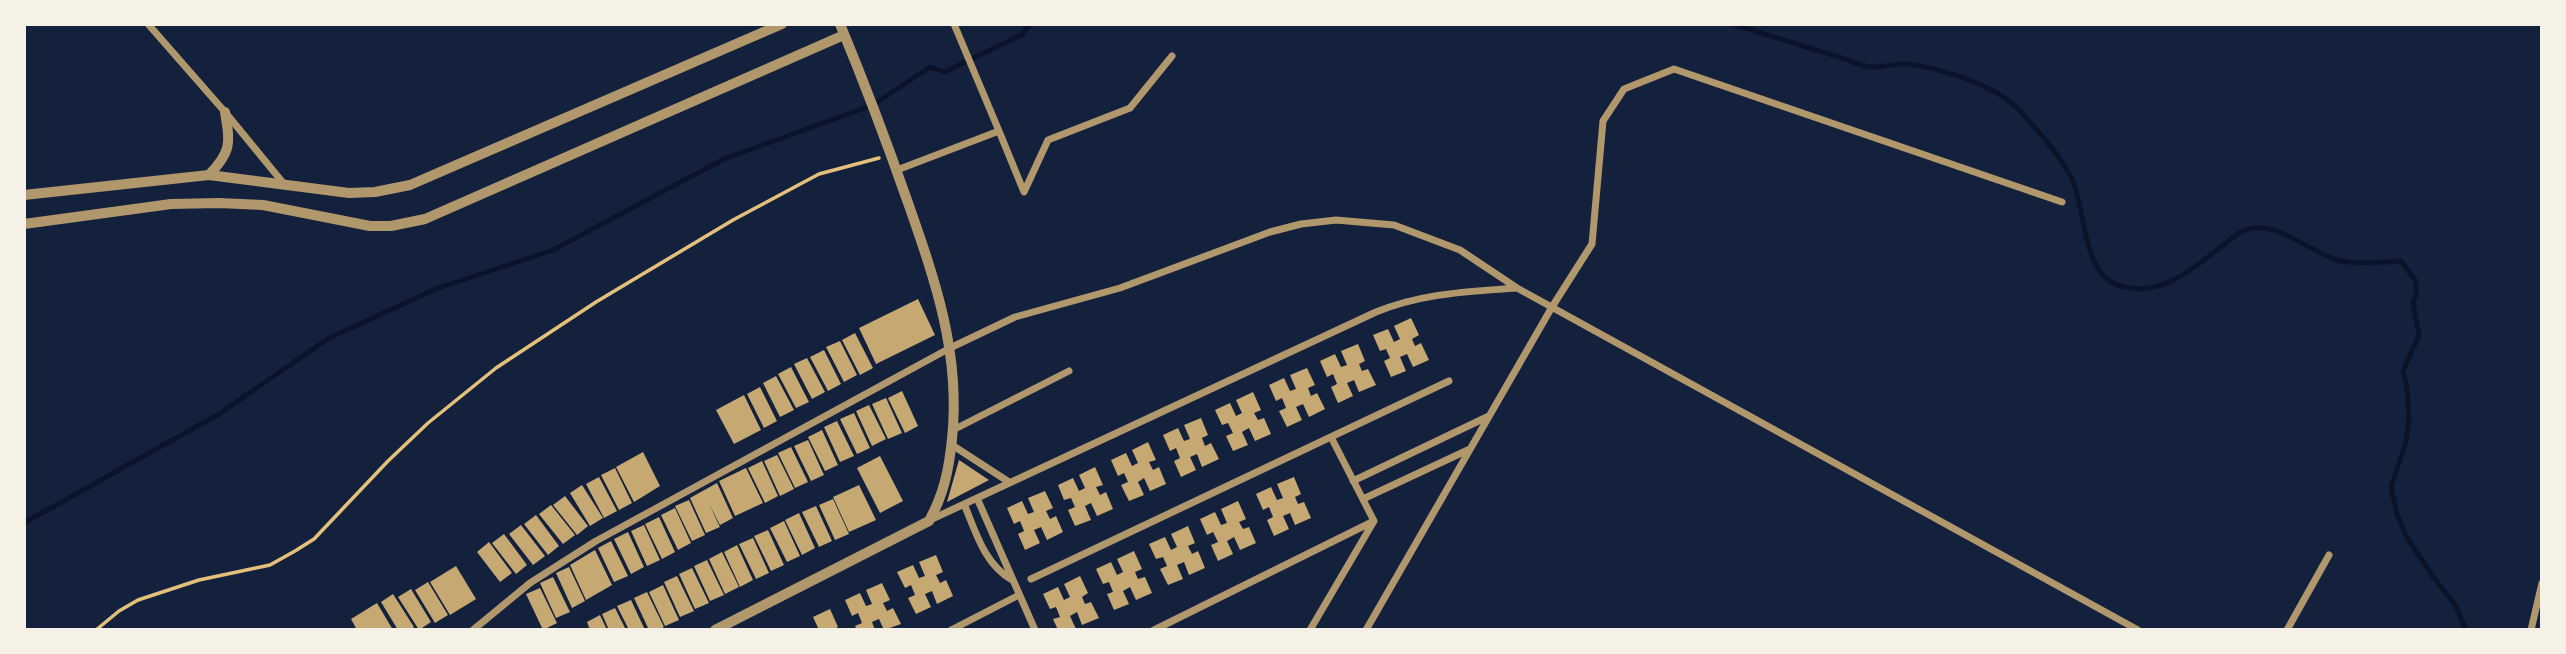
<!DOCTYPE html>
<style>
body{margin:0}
#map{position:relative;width:2566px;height:654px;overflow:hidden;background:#14213d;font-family:"Source Sans 3",sans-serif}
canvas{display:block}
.frame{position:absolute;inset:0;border:26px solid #f6f1e7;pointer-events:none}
</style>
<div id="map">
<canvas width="2566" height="654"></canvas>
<div class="frame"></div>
</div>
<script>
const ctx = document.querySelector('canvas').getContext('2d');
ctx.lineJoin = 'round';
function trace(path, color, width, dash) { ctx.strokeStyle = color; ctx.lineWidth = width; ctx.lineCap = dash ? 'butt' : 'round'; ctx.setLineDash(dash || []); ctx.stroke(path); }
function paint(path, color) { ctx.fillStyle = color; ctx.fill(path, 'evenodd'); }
trace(new Path2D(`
 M1732,24c36,11 71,22 107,33 10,3 25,11 35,10 11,0 21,-4 32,-3 35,4 91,21 115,48 17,19 40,44 51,67 15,34 9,99 52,108 39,9 70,-19 98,-41 8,-6 16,-15 27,-17 29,-7 62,23 88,31 20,5 44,2 64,1l14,19 2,11 -4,12 6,32 -16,36 4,17 2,31 -3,23 -15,45 6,27 10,24 27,40 22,28 10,24
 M24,523l195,-109 110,-76 109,-50 115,-38 171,-91 149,-54 57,-38 15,5 76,-37 10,-11`), '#0b132b', 5);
paint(new Path2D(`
 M918,299l17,36 -59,29 -17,-36z
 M1411,318l8,17 -7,4 3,7 6,-3 8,17 -16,7 -6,-13 -7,3 6,14 -15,6 -7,-16 6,-3 -4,-9 -6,2 -7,-16 15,-6 6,13 6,-3 -6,-13z
 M855,333l18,35 -13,7 -18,-35z
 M840,341l17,34 -13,7 -18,-35z
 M1358,344l7,17 -6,3 3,7 6,-2 8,16 -17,7 -5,-12 -7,3 6,13 -15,7 -7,-16 6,-3 -4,-10 -6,3 -7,-16 15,-7 6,13 6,-2 -6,-14z
 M824,350l17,34 -13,7 -18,-34z
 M807,358l18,34 -13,7 -18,-35z
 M791,367l18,35 -13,6 -18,-34z
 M1307,368l8,17 -7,3 3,8 6,-3 8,16 -16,8 -6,-13 -7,3 6,13 -15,7 -8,-16 7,-3 -4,-10 -6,3 -7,-16 15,-7 6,13 6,-2 -6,-14z
 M776,376l18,34 -14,7 -17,-34z
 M760,387l17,34 -13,7 -17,-34z
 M902,391l16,35 -13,7 -17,-35z
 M1253,392l8,18 -7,3 4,7 6,-2 7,16 -16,7 -6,-13 -7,4 6,13 -15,6 -7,-15 7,-3 -5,-10 -6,2 -7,-15 15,-7 6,13 6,-3 -6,-13z
 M744,395l17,35 -27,14 -18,-34z
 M886,398l16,35 -14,6 -16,-35z
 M869,405l17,34 -14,7 -16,-35z
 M854,413l16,35 -13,6 -17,-35z
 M1201,418l7,17 -6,3 3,8 6,-3 8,16 -17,8 -5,-13 -7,3 6,13 -15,7 -7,-16 6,-3 -4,-10 -6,3 -7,-16 15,-7 6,13 6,-2 -6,-14z
 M837,421l17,35 -14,6 -16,-35z
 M822,430l16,35 -13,6 -17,-34z
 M808,440l16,35 -13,6 -17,-35z
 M1148,442l8,18 -7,2 4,8 6,-3 7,17 -16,7 -6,-13 -6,4 6,13 -15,6 -8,-16 7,-3 -4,-9 -6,3 -7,-16 15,-7 6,13 6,-3 -6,-13z
 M791,447l17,35 -13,6 -17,-35z
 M643,452l17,34 -26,16 -18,-35z
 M777,455l17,34 -14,7 -16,-35z
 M880,456l23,45 -23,12 -23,-45z
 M959,460l30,20 -42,22z
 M762,461l16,35 -13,7 -17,-35z
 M1095,467l8,18 -7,2 4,8 6,-3 7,17 -16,7 -6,-13 -6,3 6,14 -16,6 -7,-16 7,-3 -4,-9 -7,2 -6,-15 15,-7 6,13 6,-3 -6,-13z
 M615,468l17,35 -13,7 -18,-35z
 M746,468l17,35 -28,13 -16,-35z
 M599,477l18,34 -13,7 -18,-34z
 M1294,477l7,17 -6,3 3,7 6,-2 7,16 -16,7 -5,-12 -7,3 6,13 -15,7 -7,-16 6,-3 -4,-10 -6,3 -7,-16 15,-7 6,13 6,-2 -6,-14z
 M717,483l16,35 -13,7 -11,-21 11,23 -14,6 -16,-35z
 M582,485l21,33 -13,8 -20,-33z
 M859,485l17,35 -27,12 -16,-35z
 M1045,491l8,17 -7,3 4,8 6,-3 7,16 -16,8 -6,-13 -7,3 6,13 -15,7 -7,-16 6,-3 -4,-10 -6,3 -7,-16 15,-7 6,13 6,-2 -6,-14z
 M565,496l23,30 -11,9 -24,-30z
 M833,499l16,35 -14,6 -16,-35z
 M689,500l16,35 -13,6 -17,-35z
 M1238,501l8,18 -7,3 4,7 6,-2 7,16 -16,7 -6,-13 -7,4 6,13 -15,7 -7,-16 7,-3 -5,-10 -6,3 -7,-16 15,-7 6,13 6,-2 -6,-14z
 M551,505l24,30 -12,9 -24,-30z
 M816,506l16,35 -13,6 -17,-35z
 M675,508l16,35 -13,7 -17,-35z
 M799,513l16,35 -13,7 -17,-35z
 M536,515l23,31 -11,9 -24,-31z
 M659,517l16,35 -13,7 -17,-35z
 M784,521l16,35 -13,6 -17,-34z
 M521,525l24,31 -12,9 -24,-31z
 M644,525l16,35 -13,6 -16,-35z
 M1188,526l7,17 -7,3 4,8 6,-3 7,17 -16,7 -5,-13 -7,3 6,14 -15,6 -8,-16 7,-3 -4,-9 -7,2 -7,-15 16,-7 6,13 6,-3 -6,-13z
 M768,530l16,35 -13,6 -17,-35z
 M628,532l16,35 -13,7 -17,-35z
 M504,534l23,31 -11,9 -24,-31z
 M753,538l16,35 -13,6 -17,-35z
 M611,541l17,35 -14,6 -16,-34z
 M489,542l23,31 -12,9 -23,-30z
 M737,545l16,35 -13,7 -16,-35z
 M595,550l17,35 -26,15 -16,-35z
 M1134,551l8,18 -7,3 3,7 7,-2 7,16 -16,7 -6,-13 -7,4 6,13 -15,6 -7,-16 6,-2 -4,-10 -6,2 -7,-15 15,-7 6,13 6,-3 -6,-13z
 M722,552l17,35 -14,7 -16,-35z
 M936,555l7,17 -7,3 4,8 6,-3 7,16 -16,8 -5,-13 -7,3 6,13 -15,7 -8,-16 7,-3 -4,-10 -6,3 -8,-16 16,-7 6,13 6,-2 -6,-14z
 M707,560l17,35 -14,6 -16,-35z
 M456,566l20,33 -26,16 -20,-33z
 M569,567l16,34 -13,7 -16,-35z
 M692,568l17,35 -14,6 -16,-35z
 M677,576l17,35 -14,6 -16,-35z
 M1080,576l8,17 -6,4 3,7 6,-2 8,16 -17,7 -5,-13 -7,4 6,13 -18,1 -5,-11 7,-2 -4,-10 -6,2 -7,-15 15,-7 6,13 6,-3 -6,-13z
 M553,577l17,35 -14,6 -16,-35z
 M428,582l20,33 -13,8 -20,-33z
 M882,583l8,17 -7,3 4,8 6,-3 8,16 -17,6 -5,-11 -7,3 3,8h-18l-2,-4 7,-3 -4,-10 -6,3 -7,-16 15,-7 6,13 6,-2 -6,-14z
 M663,585l16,35 -14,6 -16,-34z
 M540,588l17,35 -14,7 -17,-36z
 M411,589l20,33 -12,8 -21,-33z
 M647,592l17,35 -6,3h-9l-15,-32z
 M393,594l21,33 -4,3h-12l-17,-28z
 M631,600l14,30h-16l-12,-24z
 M377,603l16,27h-36l-6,-11z
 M615,608l11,22h-17l-7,-16z
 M830,609l8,18 -6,3h-13l-6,-13z
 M600,615l7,15h-17l-3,-8z`), '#c6a872');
trace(new Path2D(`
 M96,630l23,-19 19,-11 61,-20 71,-15 25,-14 19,-12 74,-78 40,-38 68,-55 100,-66 137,-82 86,-46 60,-16`), '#e5c07b', 3.5);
trace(new Path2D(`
 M148,24l77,88 59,72
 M999,131l25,61 24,-52 82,-32 42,-52
 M897,170l102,-39 -45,-107
 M953,430l116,-59
 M952,445l57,37
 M1353,481l136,-65
 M977,498l58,132
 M1363,499l107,-50
 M964,504c12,28 20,60 48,76
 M930,520l446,-208c47,-19 90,-20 140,-24
 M1031,579l418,-198
 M473,630l57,-47 66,-42 354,-193 65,-31 105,-29 150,-56 31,-8 35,-4 58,5 66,25 57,38 621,342
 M951,630l68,-35
 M1154,630l220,-109
 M1310,630l64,-109 -43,-84
 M1366,630l186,-323 40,-63 11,-123 21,-32 50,-20 388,133
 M2287,630l42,-75
 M2531,630l11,-47`), '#b1986c', 7);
trace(new Path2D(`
 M209,175c23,-24 21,-32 16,-63
 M24,195l185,-20 140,18 26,-1 35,-7 372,-161
 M24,224l147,-20 48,-1 44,2 107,21h21l34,-7 419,-184
 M715,630l214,-109c15,-27 20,-52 23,-82 9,-86 -17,-159 -45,-239 -21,-60 -43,-118 -67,-176`), '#b1986c', 10);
</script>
